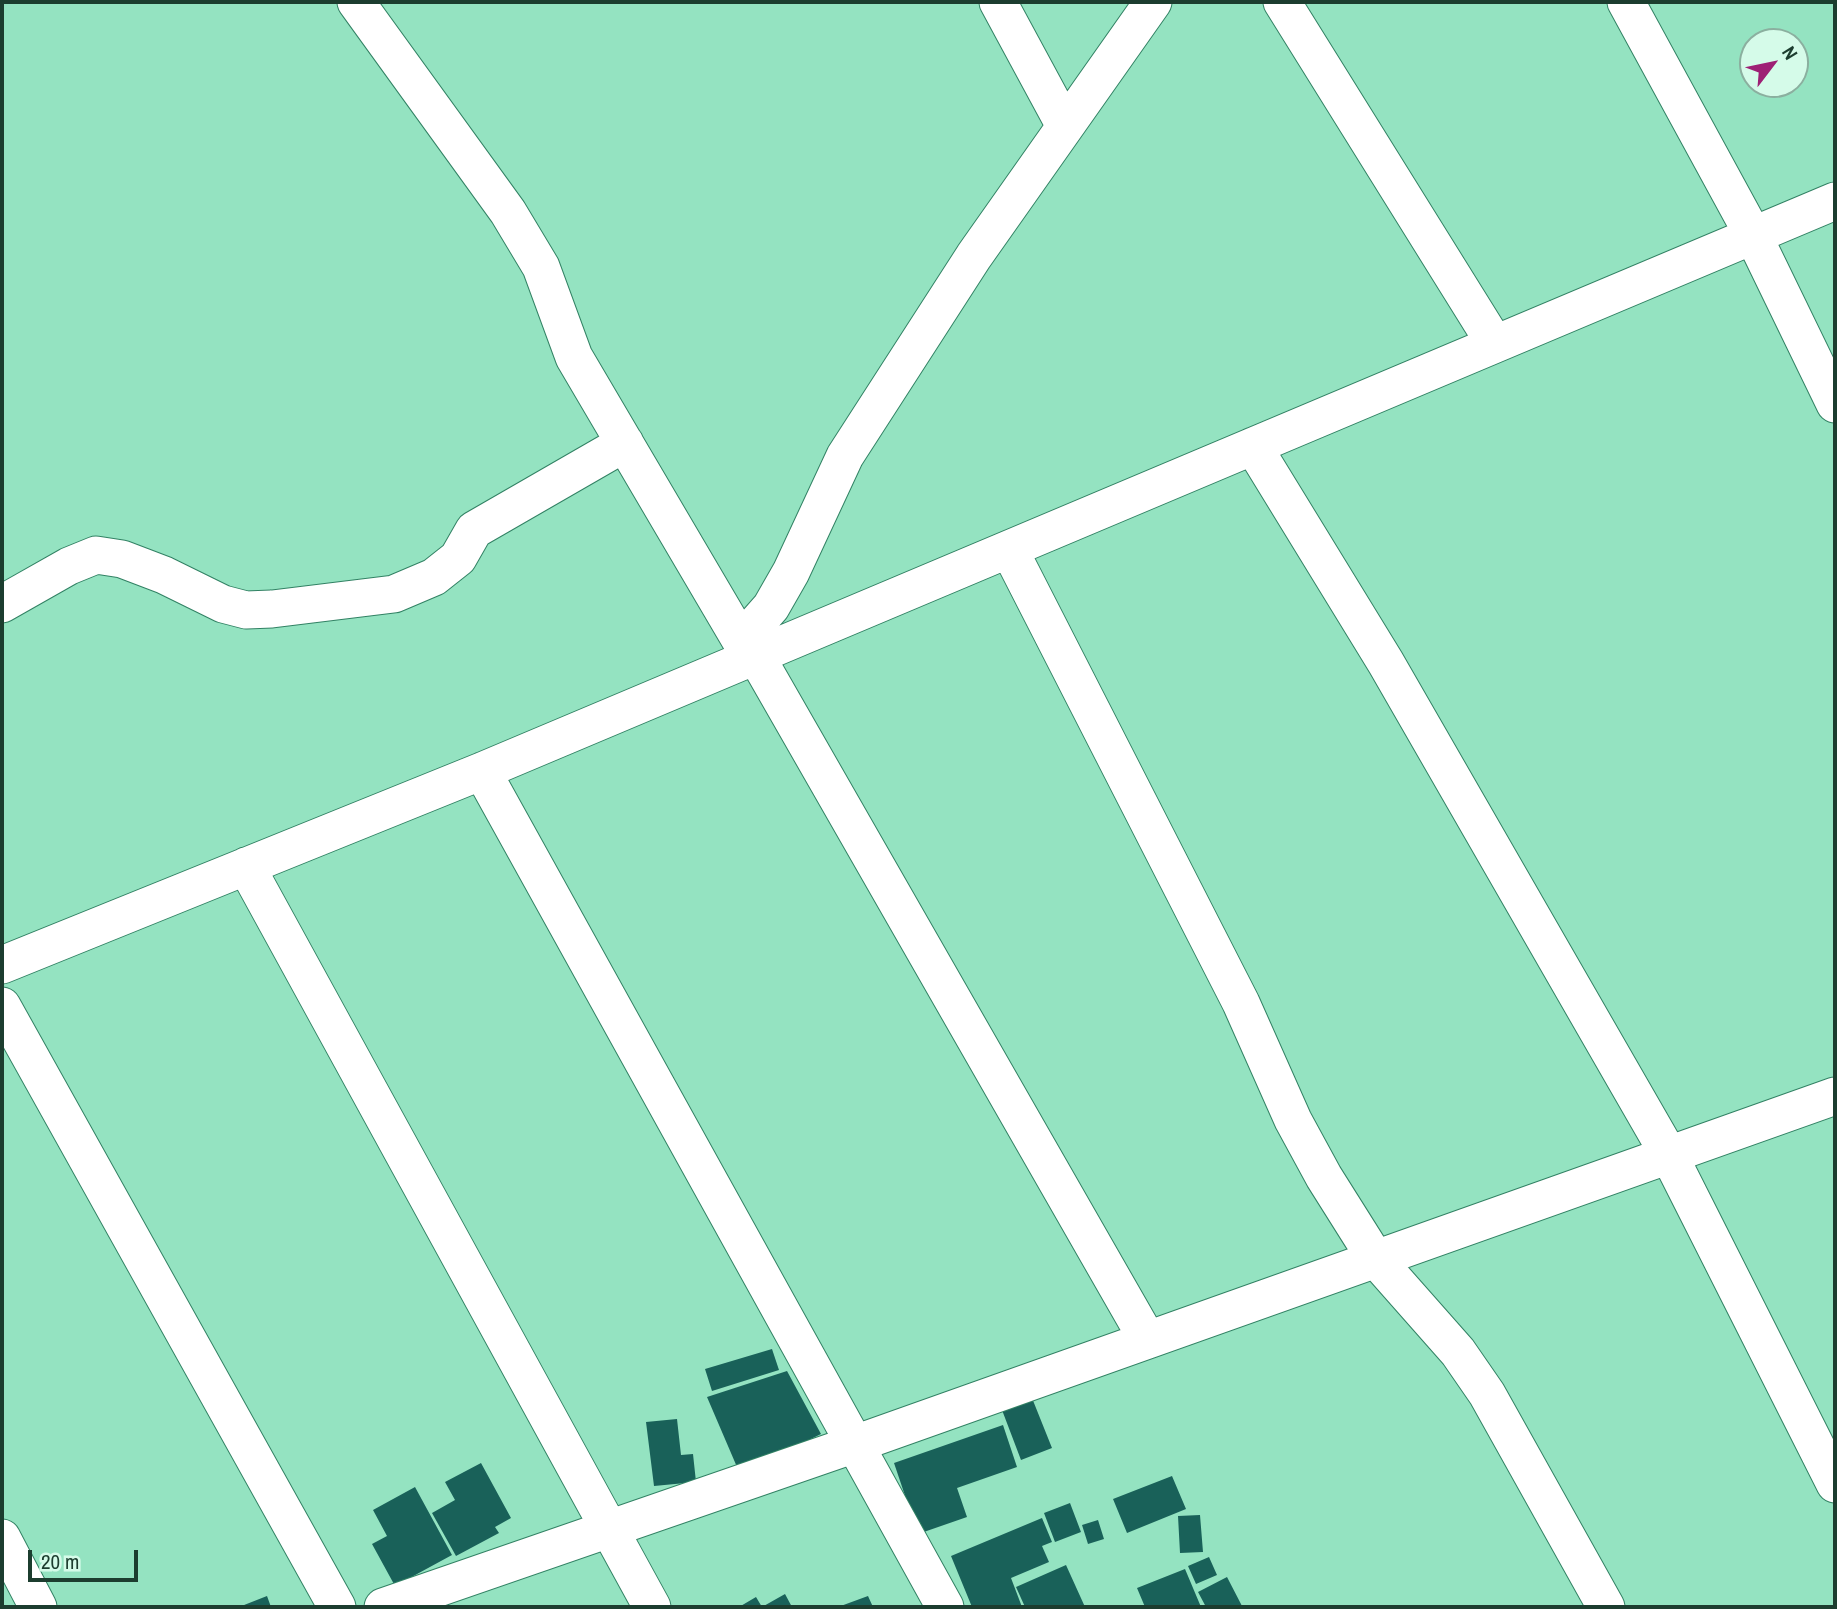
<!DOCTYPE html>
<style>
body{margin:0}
#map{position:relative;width:1837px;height:1609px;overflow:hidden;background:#94e3c1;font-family:"Archivo Narrow",sans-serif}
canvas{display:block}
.frame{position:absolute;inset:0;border:4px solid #1c3d2f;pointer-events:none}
.north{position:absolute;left:1739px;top:28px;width:70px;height:70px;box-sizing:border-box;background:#d5fbe9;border:2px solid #8baf9f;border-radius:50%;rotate:58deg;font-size:19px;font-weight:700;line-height:28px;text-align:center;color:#1c3d2f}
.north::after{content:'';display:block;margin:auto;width:24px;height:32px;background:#9e2075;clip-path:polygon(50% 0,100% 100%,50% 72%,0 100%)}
.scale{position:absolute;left:28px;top:1550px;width:110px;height:32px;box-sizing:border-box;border:4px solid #1c3d2f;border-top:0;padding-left:9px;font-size:21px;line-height:24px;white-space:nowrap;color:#1c3d2f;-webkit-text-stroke:5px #d5fbe9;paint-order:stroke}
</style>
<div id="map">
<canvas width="1837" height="1609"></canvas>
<div class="frame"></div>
<div class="north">N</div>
<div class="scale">20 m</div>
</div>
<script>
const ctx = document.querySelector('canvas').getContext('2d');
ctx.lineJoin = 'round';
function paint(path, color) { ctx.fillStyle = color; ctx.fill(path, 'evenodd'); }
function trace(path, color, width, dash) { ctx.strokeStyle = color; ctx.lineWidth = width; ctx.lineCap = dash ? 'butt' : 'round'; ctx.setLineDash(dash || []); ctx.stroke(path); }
paint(new Path2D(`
 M772,1349l7,21 -67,21 -7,-22z
 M787,1371l34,63 -81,40 -33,-77z
 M1032,1398l20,50 -31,12 -19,-50z
 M677,1419l4,36 12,-1 3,28 -42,4 -8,-64z
 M1003,1425l14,42 -60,21 10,29 -49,17 -24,-71z
 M481,1463l30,55 -16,9 4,6 -43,23 -24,-43 23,-13 -10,-18z
 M1172,1476l14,33 -59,24 -14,-34z
 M415,1487l37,68 -57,31 -23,-42 15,-8 -14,-26z
 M1070,1503l11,29 -26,10 -11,-29z
 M1200,1515l3,37 -23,1 -2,-37z
 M1042,1518l10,24 -10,4 7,16 -38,16 11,29h-50l-21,-51z
 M1098,1520l6,19 -16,5 -6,-19z
 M1209,1557l8,18 -21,9 -8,-18z
 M1066,1565l19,42h-60l-9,-20z
 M1185,1569l16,38h-56l-8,-19z
 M1227,1577l15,29 -36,1 -8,-15z
 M785,1594l7,13h-53l17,-10 6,10z
 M267,1596l4,11h-32z
 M868,1596l5,11h-35z`), '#196159');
const minor = new Path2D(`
 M356,2l152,210 33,55 33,90 167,284 15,15 391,683
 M998,2l67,124
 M1282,2l213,342
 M1626,2l127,233 82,169
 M1253,446l133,217 283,492 166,329
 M1009,549l232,454 52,117 31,57 51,81 83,94 29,42 119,213
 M2,604l67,-38 27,-11 26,4 42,16 59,29 23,6 26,-1 122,-15 40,-17 24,-19 16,-28 151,-87
 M741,641l30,-34 20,-35 54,-116 129,-200 179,-254
 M482,771l463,836
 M246,866l406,741
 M2,965l480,-194 1353,-570
 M2,1006l335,601
 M2,1538l36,69
 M383,1607l472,-163 980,-348`);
trace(minor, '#328264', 39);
trace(minor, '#fff', 37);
</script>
